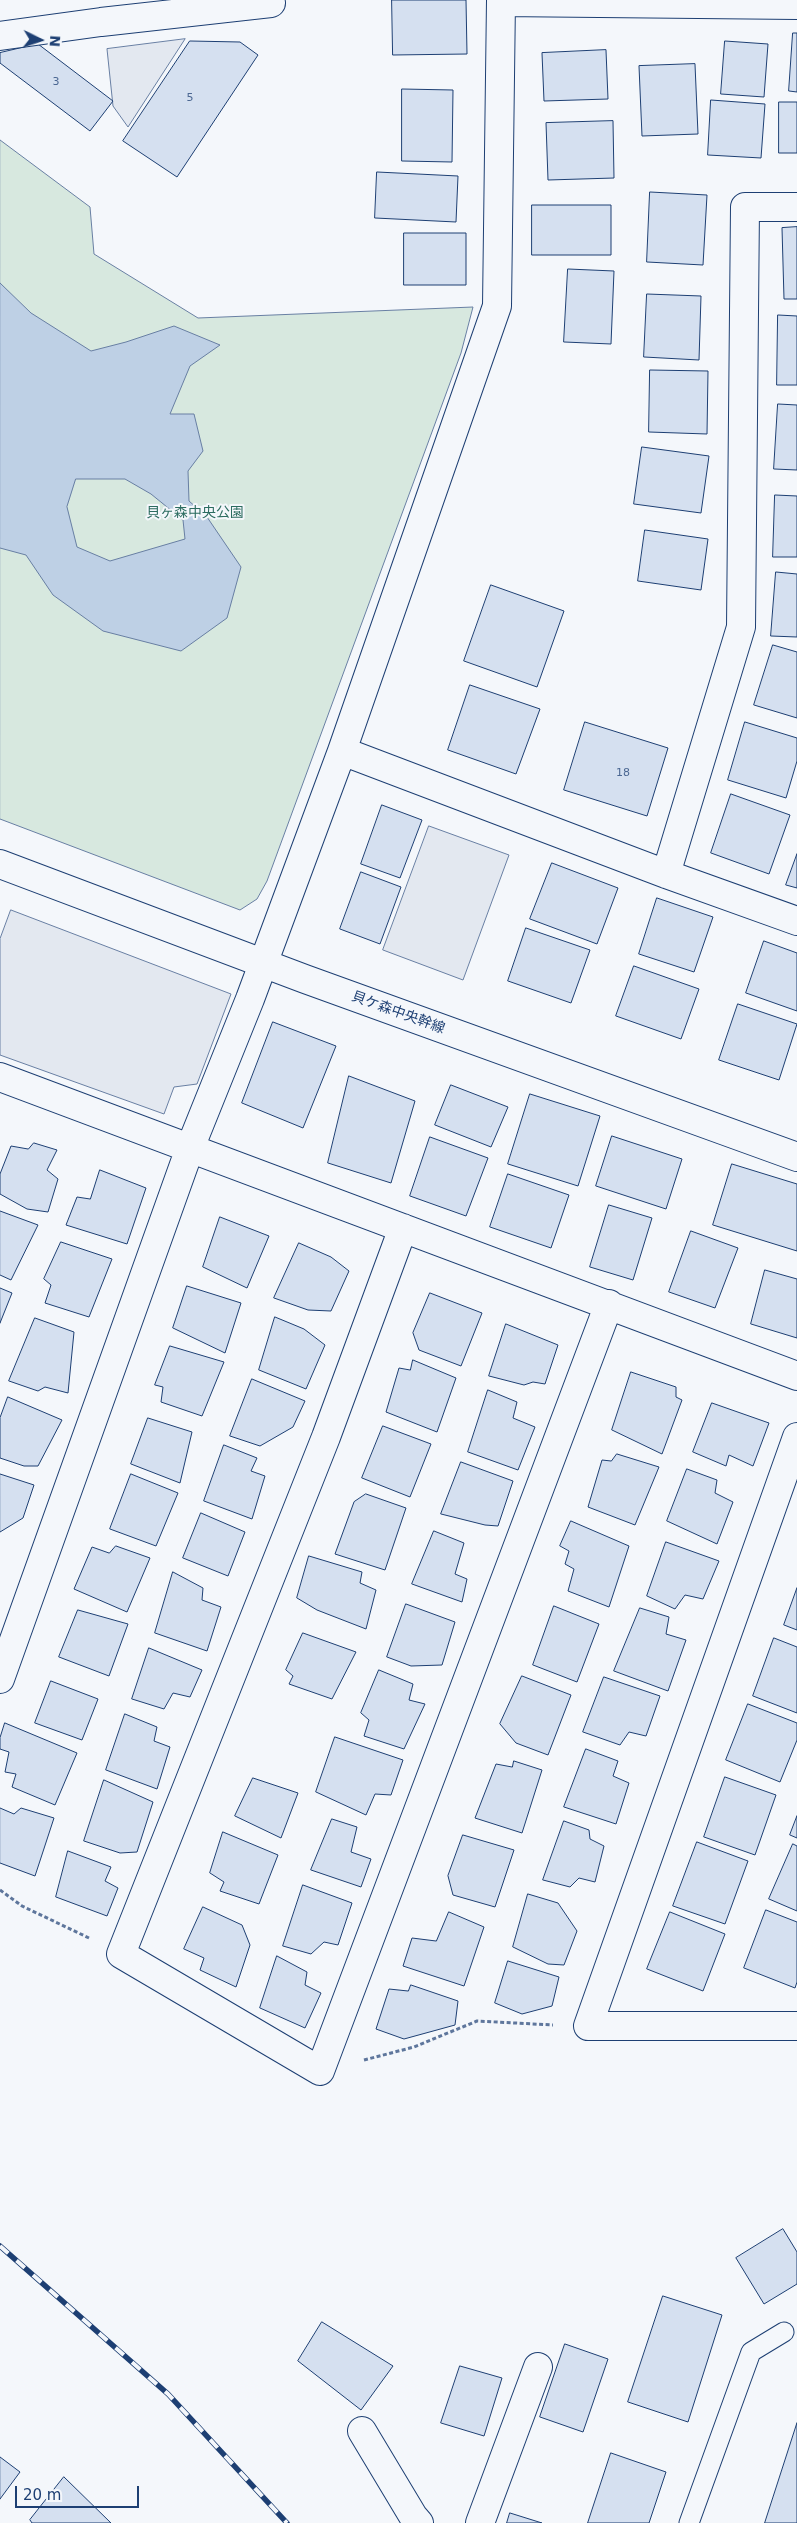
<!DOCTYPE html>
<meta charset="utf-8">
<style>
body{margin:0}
#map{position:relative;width:797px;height:2523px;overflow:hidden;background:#f4f7fb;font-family:"DejaVu Sans",sans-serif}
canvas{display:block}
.north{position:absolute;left:15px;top:15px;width:50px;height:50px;-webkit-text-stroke:4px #f4f7fb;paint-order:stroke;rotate:94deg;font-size:14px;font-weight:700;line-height:20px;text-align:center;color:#1d3f73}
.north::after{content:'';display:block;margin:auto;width:18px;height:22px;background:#1d3f73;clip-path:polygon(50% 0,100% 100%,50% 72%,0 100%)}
.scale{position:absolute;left:15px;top:2486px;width:124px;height:22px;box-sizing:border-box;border:2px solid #1d3f73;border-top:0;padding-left:6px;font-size:15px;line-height:18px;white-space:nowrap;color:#1d3f73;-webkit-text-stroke:4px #f4f7fb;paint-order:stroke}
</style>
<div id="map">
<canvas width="797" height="2523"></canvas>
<div class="north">N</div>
<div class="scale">20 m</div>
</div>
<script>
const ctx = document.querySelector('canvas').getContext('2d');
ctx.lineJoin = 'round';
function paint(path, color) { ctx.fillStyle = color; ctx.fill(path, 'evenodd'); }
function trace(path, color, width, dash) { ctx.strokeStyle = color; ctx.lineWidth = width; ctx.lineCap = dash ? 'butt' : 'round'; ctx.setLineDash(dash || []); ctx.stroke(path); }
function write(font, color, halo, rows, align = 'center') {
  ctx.font = font + ' "DejaVu Sans","Noto Sans JP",sans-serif'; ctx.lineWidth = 4; ctx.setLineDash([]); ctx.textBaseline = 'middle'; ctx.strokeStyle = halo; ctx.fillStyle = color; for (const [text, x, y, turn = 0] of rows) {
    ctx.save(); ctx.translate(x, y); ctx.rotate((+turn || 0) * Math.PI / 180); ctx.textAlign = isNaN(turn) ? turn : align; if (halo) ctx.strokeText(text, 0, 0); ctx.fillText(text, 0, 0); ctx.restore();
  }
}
const green = new Path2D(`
 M0,140l90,67 4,47 104,64 275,-11 -12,46 -194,528 -10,18 -17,11 -240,-91z`);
paint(green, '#d7e8df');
trace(green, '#687fa3', 1);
const parking = new Path2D(`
 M185,39l-57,88 -15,-21 -6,-57z
 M429,826l80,29 -46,125 -80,-30z
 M11,910l220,84 -34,90 -23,3 -10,27 -164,-59v-116z`);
paint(parking, '#e3e8f0');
trace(parking, '#687fa3', 1);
const water = new Path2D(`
 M0,283l31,30 60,38 35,-9 48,-16 46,19 -30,21 -20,48h24l9,37 -15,20 1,30 18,16 34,50 -14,51 -46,33 -78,-20 -50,-36 -27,-40 -26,-7zM76,479h49l26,15 32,26 2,19 -75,22 -33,-14 -10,-40z`);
paint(water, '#bed0e5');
trace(water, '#687fa3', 1);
const building = new Path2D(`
 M392,0h74l1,54 -74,1z
 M793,33h4v59l-8,-1z
 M190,41l50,1 18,13 -81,122 -54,-36z
 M725,41l43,3 -4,53 -43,-3z
 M38,44l75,57 -23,30 -90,-68v-10z
 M606,50l2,49 -64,2 -2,-48z
 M695,64l3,70 -56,2 -3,-70z
 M402,89l51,1 -1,72 -50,-1z
 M711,100l54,4 -4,54 -53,-3z
 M779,102h18v51h-18z
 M613,121l1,57 -66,2 -2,-57z
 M377,172l81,4 -2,46 -81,-4z
 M650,192l57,3 -4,70 -56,-3z
 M532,205h79v50h-79z
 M797,227v72h-13l-2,-71z
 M404,233h62v52h-62z
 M568,269l46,2 -3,73 -47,-2z
 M647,294l54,2 -2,64 -55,-3z
 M778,315l19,1v69h-20z
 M650,370l58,1 -1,63 -58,-2z
 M778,404l19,1v65l-23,-1z
 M642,447l67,9 -8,57 -67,-9z
 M775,495l22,1v61h-24z
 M645,530l63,9 -7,51 -63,-9z
 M776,572l21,2v63l-26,-1z
 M491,585l73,26 -27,76 -73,-26z
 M773,645l24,7v66l-43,-13z
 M470,685l70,24 -24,65 -68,-24z
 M585,722l83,26 -21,68 -83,-26z
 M745,722l52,16v23l-11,37 -58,-18z
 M731,794l59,21 -21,59 -58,-21z
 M382,805l40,15 -22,58 -39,-14z
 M797,854v34l-11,-3z
 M552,863l66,25 -21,56 -67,-25z
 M361,872l40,15 -21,57 -40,-15z
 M657,898l56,19 -19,55 -55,-18z
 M526,928l64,22 -19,53 -63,-22z
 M764,941l33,12v58l-51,-18z
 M634,966l65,23 -18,50 -65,-23z
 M738,1004l59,20 -18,56 -60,-20z
 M273,1022l63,24 -33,82 -61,-25z
 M349,1076l66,25 -24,82 -63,-20z
 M451,1085l57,22 -17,40 -56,-22z
 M530,1094l70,22 -22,70 -70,-22z
 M612,1136l70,23 -16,50 -70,-23z
 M430,1137l58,21 -22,58 -56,-20z
 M34,1143l23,7 -10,20 11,9 -10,33 -21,-3 -27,-15v-20l11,-28 17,3z
 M732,1164l65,20v67l-84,-26z
 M100,1170l46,18 -19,56 -61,-19 11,-28 13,2z
 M508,1174l61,21 -18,53 -61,-21z
 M609,1205l43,13 -19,62 -43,-13z
 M0,1211l38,14 -27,55 -11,-5z
 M220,1217l49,19 -22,52 -44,-21z
 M691,1231l47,17 -23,60 -46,-16z
 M61,1242l51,17 -23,58 -44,-14 6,-18 -7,-6z
 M299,1243l32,14 18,14 -18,40 -23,-1 -34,-12z
 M765,1270l32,9v59l-46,-14z
 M187,1286l54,17 -16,50 -52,-25z
 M0,1288l12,5 -12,30z
 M430,1293l52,20 -21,53 -42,-16 -6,-17z
 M275,1317l29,12 21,16 -19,44 -47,-19z
 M35,1318l39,14 -6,61 -23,-6 -7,4 -29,-10z
 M506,1324l52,21 -13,39 -12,-2 -9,3 -35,-9z
 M170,1346l54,16 -22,54 -41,-14 2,-15 -8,-2z
 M413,1360l43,18 -19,54 -51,-20 13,-44 11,2z
 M631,1372l45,15v10l6,3 -20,54 -50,-24z
 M252,1379l53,22 -12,26 -33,19 -30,-10z
 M488,1390l29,12 -4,16 22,9 -17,43 -50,-18z
 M8,1397l54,23 -24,46h-14l-24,-8v-40z
 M712,1403l57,20 -16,43 -24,-11 -3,11 -33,-14z
 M148,1418l44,14 -12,51 -49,-19z
 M383,1426l48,18 -21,53 -48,-19z
 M224,1445l33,13 -6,13 14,5 -13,43 -48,-18z
 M617,1454l42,13 -24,58 -47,-18 14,-47 9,1z
 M461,1462l52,19 -15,45 -13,-1 -44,-11z
 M687,1469l30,11 -2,13 18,9 -16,42 -50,-23z
 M0,1474l34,11 -11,33 -23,14z
 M131,1474l47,19 -22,53 -46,-17z
 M366,1494l40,14 -21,62 -50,-16 19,-52z
 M201,1513l44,19 -17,44 -45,-18z
 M571,1521l58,25 -20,61 -41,-16 6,-22 -9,-5 4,-13 -9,-5z
 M434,1531l30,12 -9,31 12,5 -5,23 -50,-18z
 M666,1542l53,19 -16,38 -18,-4 -10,14 -28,-13z
 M116,1546l34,12 -23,54 -53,-23 18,-42 17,6z
 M309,1556l53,16 -2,11 16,7 -10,39 -49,-19 -20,-12z
 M173,1572l30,16 -1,12 19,7 -14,44 -52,-18z
 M797,1588v42l-13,-5z
 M406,1604l49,18 -13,43 -31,1 -24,-9z
 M554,1606l45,18 -22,58 -44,-17z
 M640,1608l29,9 -3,17 20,6 -18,51 -54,-20z
 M78,1610l50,14 -19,52 -50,-19z
 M303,1633l53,19 -24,47 -43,-15 4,-8 -7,-6z
 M774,1638l23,9v66l-44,-17z
 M149,1648l53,22 -12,27 -17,-4 -9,16 -32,-10z
 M379,1670l34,14 -4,16 16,4 -21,45 -40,-13 5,-16 -8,-7z
 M522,1676l49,19 -23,60 -32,-12 -16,-19z
 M604,1677l56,19 -14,40 -17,-4 -9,13 -37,-13z
 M51,1681l47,18 -16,41 -47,-17z
 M748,1704l49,19v17l-17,42 -54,-22z
 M125,1714l32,13 -3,14 16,6 -13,42 -51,-19z
 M5,1723l72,30 -22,52 -43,-18 4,-13 -11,-2 4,-20 -9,-3v-11z
 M335,1737l68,23 -12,35 -16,-1 -9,21 -50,-23z
 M586,1749l32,12 -5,15 16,7 -13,41 -52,-17z
 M514,1761l28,9 -20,63 -47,-15 21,-54 16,3z
 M725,1777l51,18 -21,60 -51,-18z
 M253,1778l45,15 -17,45 -46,-22z
 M104,1780l49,22 -16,50 -17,1 -36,-12z
 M0,1808l14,6 7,-6 33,10 -19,58 -35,-13z
 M797,1816v22l-7,-3z
 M332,1819l25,8 -6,25 20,7 -10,28 -50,-17z
 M564,1821l25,9 1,9 14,7 -9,36 -16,-4 -9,9 -27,-7z
 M223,1832l55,23 -19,49 -39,-13 4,-9 -14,-9z
 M463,1835l51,15 -19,57 -42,-12 -5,-19z
 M697,1842l51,19 -23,63 -52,-18z
 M793,1844l4,2v65l-28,-12z
 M68,1851l43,16 -6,14 13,7 -11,28 -51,-19z
 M303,1885l49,18 -14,42 -14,-3 -13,12 -28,-8z
 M528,1894l30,9 19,28 -13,34 -16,-1 -35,-17z
 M203,1907l39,18 8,20 -14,42 -36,-17 4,-12 -20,-9z
 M766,1910l31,12v60l-2,6 -51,-20z
 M449,1912l35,15 -20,59 -61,-20 9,-28 24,3z
 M670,1912l55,22 -22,57 -56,-22z
 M277,1956l30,16 -2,13 16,8 -16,35 -45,-20z
 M508,1961l51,16 -7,29 -30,8 -27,-11z
 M411,1985l47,16 -3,24 -51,14 -28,-10 13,-40 19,2z
 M783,2229l14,23v32l-33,20 -28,-46z
 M663,2296l59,19 -34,107 -60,-20z
 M322,2322l71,44 -32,44 -63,-49z
 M565,2344l43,15 -25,73 -43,-15z
 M460,2366l42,12 -18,58 -43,-13z
 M797,2423v100h-32z
 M611,2453l55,19 -17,51h-61z
 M0,2457l20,15 -20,27z
 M64,2477l47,46h-79l-2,-3z
 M510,2513l32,10h-35z`);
paint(building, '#d5e0f0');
trace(building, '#1d3f73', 1);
const service = new Path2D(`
 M689,2523l62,-171 33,-20`);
const minor = new Path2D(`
 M501,2l296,3
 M0,36l101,-14 170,-19 -1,-3
 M342,751l324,123 131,47
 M666,874l75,-247 4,-420h52
 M0,1077l797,299
 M403,1228l-77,209 -205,517 199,117 289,-767
 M797,1437l-209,589h209
 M0,1679l190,-531 60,-149 92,-248 155,-445 4,-306
 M362,2431l51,85 6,7
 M480,2523l58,-156`);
const tertiary = new Path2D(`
 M0,864l305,115 492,178`);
trace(service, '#1d3f73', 21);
trace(minor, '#1d3f73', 30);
trace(tertiary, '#1d3f73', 30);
trace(new Path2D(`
 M0,1890l22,16 67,32
 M364,2060l50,-13 63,-26 76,4`), '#5e769c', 3, [4, 2.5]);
trace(service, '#f4f7fb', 19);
trace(minor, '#f4f7fb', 28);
trace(tertiary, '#f4f7fb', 28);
const rail = new Path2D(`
 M0,2246l168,148 119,129`);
trace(rail, '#1d3f73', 5.5);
trace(rail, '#f4f7fb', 4, [11]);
write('11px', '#4b6792', null, [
 ["3",56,82],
 ["5",190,98],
 ["18",623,773]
]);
write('14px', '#2c6c60', '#f4f7fb', [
 ["貝ヶ森中央公園",195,513]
]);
write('14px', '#1d3f73', '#f4f7fb', [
 ["貝ケ森中央幹線",398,1013,20]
]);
</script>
